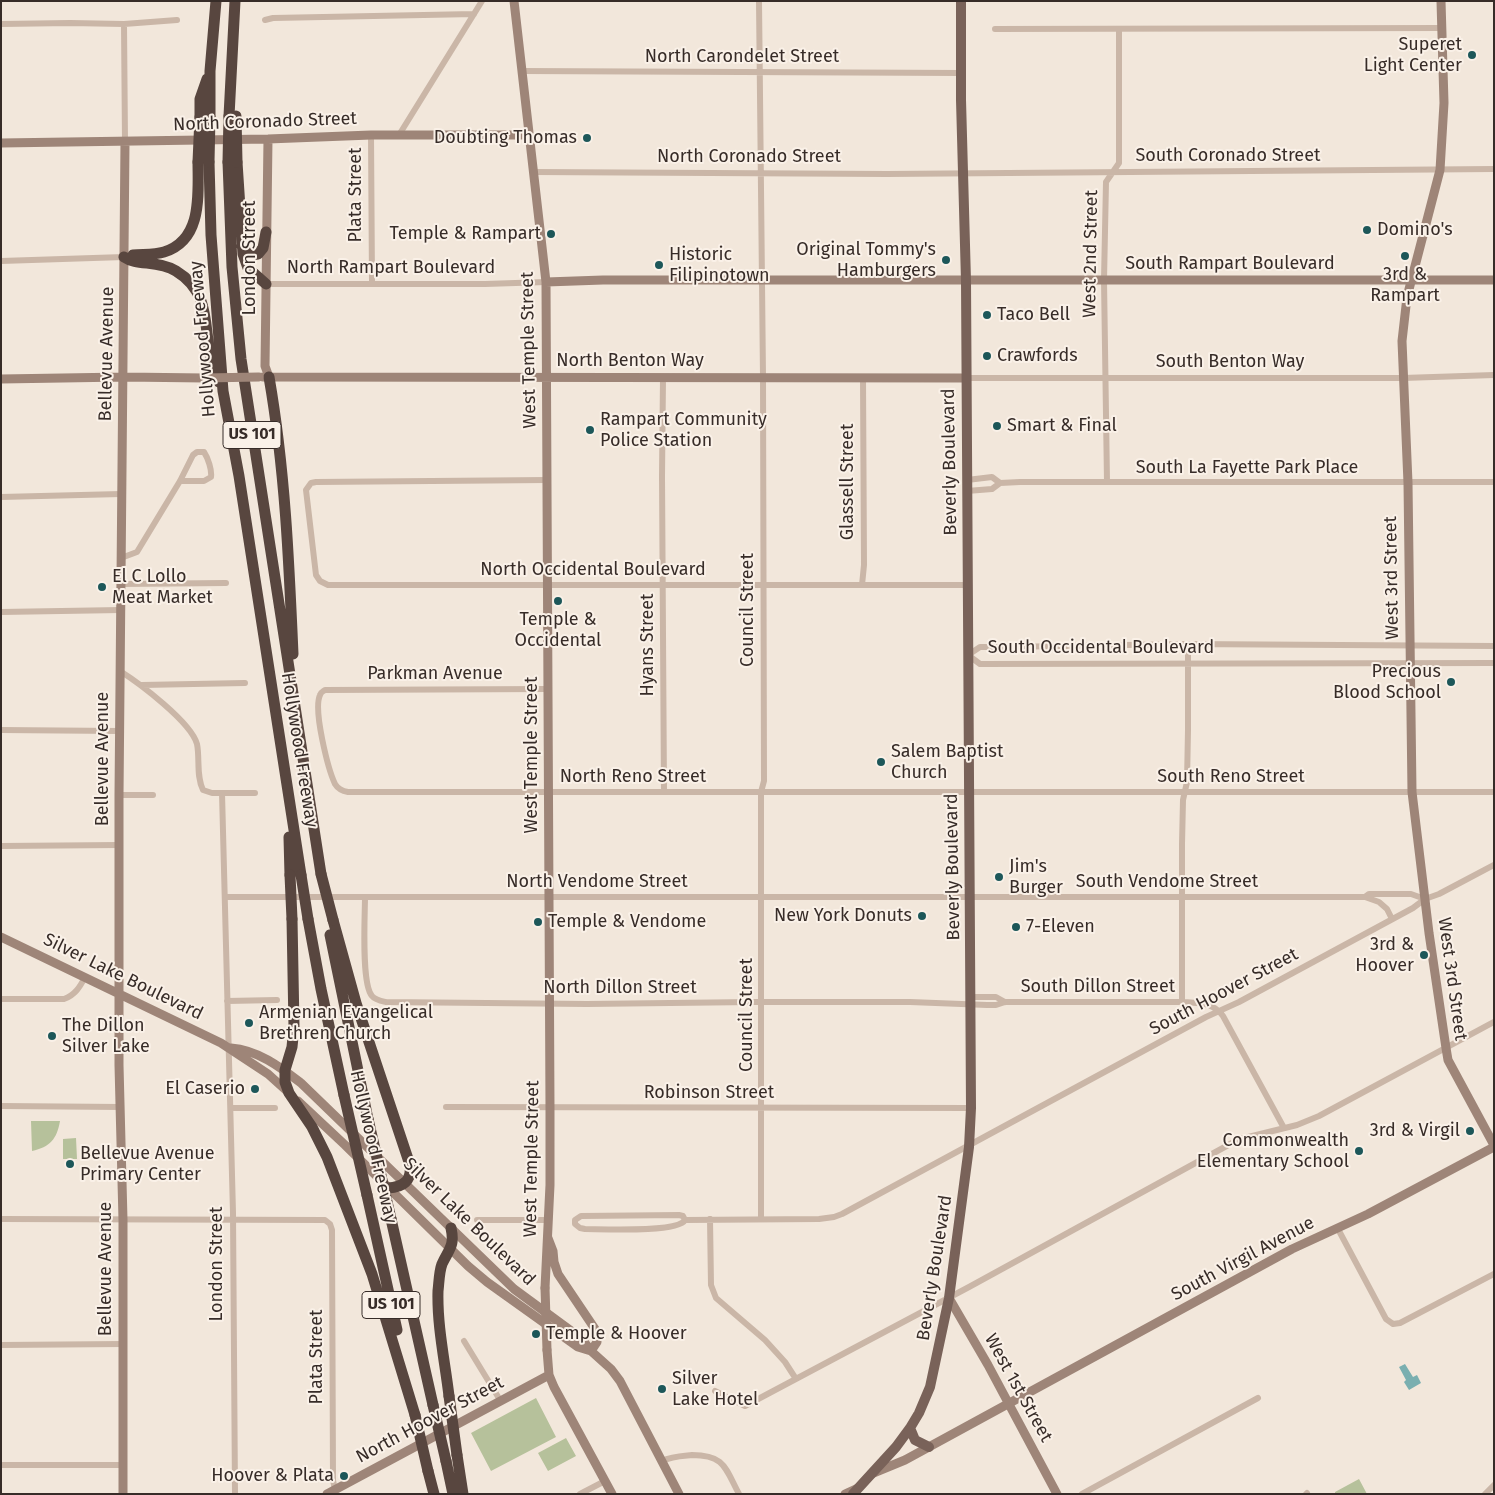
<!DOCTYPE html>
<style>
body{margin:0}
#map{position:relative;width:1495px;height:1495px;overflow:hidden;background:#f2e7db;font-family:"Fira Sans",sans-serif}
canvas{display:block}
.frame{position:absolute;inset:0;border:2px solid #372c28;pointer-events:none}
</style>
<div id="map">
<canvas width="1495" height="1495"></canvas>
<div class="frame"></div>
</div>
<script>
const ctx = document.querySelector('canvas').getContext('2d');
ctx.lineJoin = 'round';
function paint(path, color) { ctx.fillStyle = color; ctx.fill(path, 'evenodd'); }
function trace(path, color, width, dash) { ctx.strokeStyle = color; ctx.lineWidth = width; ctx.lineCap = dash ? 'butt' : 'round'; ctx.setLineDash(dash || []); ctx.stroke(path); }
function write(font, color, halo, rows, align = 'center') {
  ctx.font = font + ' "Fira Sans",sans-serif'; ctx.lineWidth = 4; ctx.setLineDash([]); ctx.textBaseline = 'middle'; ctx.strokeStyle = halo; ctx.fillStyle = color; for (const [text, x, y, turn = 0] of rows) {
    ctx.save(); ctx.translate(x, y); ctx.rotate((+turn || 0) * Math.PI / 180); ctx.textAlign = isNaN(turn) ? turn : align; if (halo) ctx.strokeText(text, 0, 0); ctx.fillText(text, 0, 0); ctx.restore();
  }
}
paint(new Path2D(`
 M31,1121h29c-3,18 -10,26 -28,30z
 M76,1138l1,21h-14v-20z
 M536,1398l20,39 -65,34 -20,-38z
 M566,1438l10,18 -28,15 -10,-18z
 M1359,1479l8,15h-32v-2z`), '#b6c19b');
paint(new Path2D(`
 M1405,1364l8,13 4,-2 4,8 -12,7 -5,-8 2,-2 -7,-13z`), '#7aafb0');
trace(new Path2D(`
 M759,1l4,376 1,404 -3,11v426
 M265,20l8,-2 201,-4
 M1,24l69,-1 54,1 53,-4
 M124,24l1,118
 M995,29l447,-1
 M522,71l439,2
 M371,135l1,149
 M399,135l83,-134
 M534,172l353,2 607,-5
 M1,261l123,-4
 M266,284h219l61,-2
 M663,378l-1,98 2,316
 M965,378h438l91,-3
 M547,480l-231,2 -5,1 -5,7 10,85 4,6 8,4h640
 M967,480l25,-3 8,6
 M1107,482l-3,-202 2,-98 13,-19v-134
 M967,491l25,-2 8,-6 20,-1h474
 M1,497l120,-3
 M121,558l16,-6 43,-71 13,-26 4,-3h7c4,6 8,18 7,25l-7,4h-24
 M120,584l106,-1
 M862,585l2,-20 -1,-187
 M1,612l120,-2
 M1494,646l-308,-2 -183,3h-23l-12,8 12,9 514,-1
 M120,671c19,12 71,51 77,73 3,15 -1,32 6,46l9,3h43
 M142,685l103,-2
 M548,689l-223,1c-3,2 -4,2 -5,5 -7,15 8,74 15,89 3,5 7,7 13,8h1146
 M1,730l118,1
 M222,793l11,420 2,281
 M119,795h34
 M1,846l118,-1
 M225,897h1140l4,-3h42l14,5
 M365,897c0,18 -4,87 7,99 3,4 9,5 14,6l201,2 166,-2h157l77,3h9l9,-3h177c16,1 31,0 41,14l61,112
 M1365,897l14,5 8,7 5,10
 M971,997h25l9,5
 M1,999h63c11,-4 16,-12 21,-22
 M227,1001l50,-1
 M1182,1002v-158l1,-44 4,-18 1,-52v-86
 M1,1106l120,1
 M446,1107l525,1
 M231,1108h44
 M1,1219l324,1 5,4 2,6 1,250 2,10
 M710,1219l1,66 5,13 49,42 20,22 11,17
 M477,1220h71
 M685,1220l-2,-4 -4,-1 -98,1 -6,4v4l5,4 5,1c16,0 93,4 100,-9l134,-1 15,-2 8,-3 364,-197 33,-15 174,-94 12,-9 14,-5 55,-29
 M1338,1229l48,90 7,5 7,-1 94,-49
 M464,1341l36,59
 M1,1345l122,-1
 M715,1391l30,15 224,-119 263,-144 8,-4 57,-14 22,-9 175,-94
 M662,1461c10,-5 19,-5 30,-6 33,0 33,13 47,39
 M1,1465h122
 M580,1494l25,-13
 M1082,1494l176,-96
 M1306,1494l1,-1
 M1485,1494l9,-9`), '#cab6a7', 6);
trace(new Path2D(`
 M514,1l32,281 4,826v77l-5,103
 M1441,1l3,102 -4,67 -33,127 -5,44 6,142 4,309 17,141 17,115 2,12 46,85
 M268,139l-3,227 4,11
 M1,143l267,-4 103,-4h158
 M546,282l57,-2h891
 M263,377l702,1
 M1,379l123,-2 81,1
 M1,937l220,106 47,31 20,18
 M231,1048c27,2 49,19 70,35l213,206 68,50 9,12 20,18 9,12 59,113
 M298,1101l47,44 123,121 19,16 91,65 13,4
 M548,1238l5,13 1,11 4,12 37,55 2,13 -6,9
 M949,1298l39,67 69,129
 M547,1350l2,25 5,12 58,107
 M871,1474l34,-14 387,-211 76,-35 126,-67
 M123,1494v-274l-4,-155v-270l6,-653
 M327,1494l222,-119
 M845,1494l13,-6`), '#9e8578', 9);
trace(new Path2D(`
 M910,1428l5,12 14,7
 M853,1494l43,-47 14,-19 9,-15 11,-26 19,-89 20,-151 2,-39 -5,-827 -5,-181v-99`), '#796259', 10);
trace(new Path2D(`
 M229,116l6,-115
 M200,117v-18l7,-20
 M210,117v-46l6,-70
 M209,162l2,73 12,156 16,85 62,399
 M228,162l4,105 9,92 80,515
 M237,162l6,92 5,14 18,16
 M242,246l2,4 7,5 7,-1 5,-6 3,-16
 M133,255c10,-1 21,0 31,-3 39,-12 34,-58 34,-90
 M124,257c13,9 34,3 52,14 38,23 26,61 37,97 1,5 4,10 6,14
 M269,377c16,92 20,184 24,277
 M289,837l1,38
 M292,919l2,108 -2,20 -7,23v12l4,11 23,34 15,30 45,117 43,141
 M308,919l13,70 23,106
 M333,920l23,83 54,162c2,16 -7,22 -22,23
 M330,935l38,184
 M367,1195l30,135
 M391,1219l42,186
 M449,1396c-4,-34 -12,-70 -11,-105 1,-8 1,-19 4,-27 7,-15 13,-18 9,-36
 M457,1455l6,39
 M446,1461l7,33
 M428,1471l6,23`), '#58463f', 11);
trace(new Path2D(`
 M205,378l54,-1
 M545,1288l2,62`), '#9e8578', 9);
trace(new Path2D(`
 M236,116l1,46
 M198,162l2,-45
 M209,162l1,-45
 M228,162l1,-46
 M321,874l12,46
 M290,875l2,44
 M301,875l7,44
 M344,1095l23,100
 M368,1119l23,100
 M449,1396l8,59
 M433,1405l13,56
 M415,1415l13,56`), '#58463f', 11);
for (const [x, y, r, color] of [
 [1472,55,5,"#1d5759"],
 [587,138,5,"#1d5759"],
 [1367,230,5,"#1d5759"],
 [551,234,5,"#1d5759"],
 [1405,256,5,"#1d5759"],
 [946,260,5,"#1d5759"],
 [659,265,5,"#1d5759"],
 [987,315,5,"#1d5759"],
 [987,356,5,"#1d5759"],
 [997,426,5,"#1d5759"],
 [590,430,5,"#1d5759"],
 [102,587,5,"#1d5759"],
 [558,601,5,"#1d5759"],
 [1451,682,5,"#1d5759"],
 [881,762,5,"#1d5759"],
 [999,877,5,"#1d5759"],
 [922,916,5,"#1d5759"],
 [538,922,5,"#1d5759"],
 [1016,927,5,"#1d5759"],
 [1424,955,5,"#1d5759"],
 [249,1023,5,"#1d5759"],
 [52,1036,5,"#1d5759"],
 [255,1089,5,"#1d5759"],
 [1470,1131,5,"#1d5759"],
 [1359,1151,5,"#1d5759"],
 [70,1164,5,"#1d5759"],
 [536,1334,5,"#1d5759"],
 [662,1389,5,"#1d5759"],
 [344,1476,5,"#1d5759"]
]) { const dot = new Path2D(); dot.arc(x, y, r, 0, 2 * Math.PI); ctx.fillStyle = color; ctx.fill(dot); trace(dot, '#faf1e8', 2); }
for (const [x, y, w] of [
 [252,435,58],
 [391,1305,58]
]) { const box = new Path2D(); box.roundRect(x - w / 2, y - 13.5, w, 27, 4); ctx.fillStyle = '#faf1e8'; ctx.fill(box); trace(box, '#372c28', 1); }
write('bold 16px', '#372c28', null, [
 ["US 101",252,435],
 ["US 101",391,1305]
]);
write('18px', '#372c28', '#faf1e8', [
 ["Superet",1462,45,"right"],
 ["Light Center",1462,66,"right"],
 ["Doubting Thomas",577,138,"right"],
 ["Domino's",1377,230],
 ["Temple & Rampart",541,234,"right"],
 ["Original Tommy's",936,250,"right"],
 ["Hamburgers",936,271,"right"],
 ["Historic",669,255],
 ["Filipinotown",669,276],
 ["3rd &",1405,275,"center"],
 ["Rampart",1405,296,"center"],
 ["Taco Bell",997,315],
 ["Crawfords",997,356],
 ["Rampart Community",600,420],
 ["Police Station",600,441],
 ["Smart & Final",1007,426],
 ["El C Lollo",112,577],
 ["Meat Market",112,598],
 ["Temple &",558,620,"center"],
 ["Occidental",558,641,"center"],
 ["Precious",1441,672,"right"],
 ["Blood School",1441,693,"right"],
 ["Salem Baptist",891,752],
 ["Church",891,773],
 ["Jim's",1009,867],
 ["Burger",1009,888],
 ["New York Donuts",912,916,"right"],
 ["Temple & Vendome",548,922],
 ["7-Eleven",1026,927],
 ["3rd &",1414,945,"right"],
 ["Hoover",1414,966,"right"],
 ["Armenian Evangelical",259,1013],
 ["Brethren Church",259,1034],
 ["The Dillon",62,1026],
 ["Silver Lake",62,1047],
 ["El Caserio",245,1089,"right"],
 ["3rd & Virgil",1460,1131,"right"],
 ["Commonwealth",1349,1141,"right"],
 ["Elementary School",1349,1162,"right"],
 ["Bellevue Avenue",80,1154],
 ["Primary Center",80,1175],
 ["Temple & Hoover",546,1334],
 ["Silver",672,1379],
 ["Lake Hotel",672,1400],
 ["Hoover & Plata",334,1476,"right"]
], 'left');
write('18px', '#372c28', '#faf1e8', [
 ["North Carondelet Street",742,57],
 ["North Coronado Street",265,122,-2],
 ["South Coronado Street",1228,156],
 ["North Coronado Street",749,157],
 ["Plata Street",356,195,-90],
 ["West 2nd Street",1091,254,-89],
 ["London Street",250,258,-90],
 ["South Rampart Boulevard",1230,264],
 ["North Rampart Boulevard",391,268],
 ["Hollywood Freeway",203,339,-95],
 ["West Temple Street",529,350,-91],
 ["Bellevue Avenue",107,354,-89],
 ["North Benton Way",630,361],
 ["South Benton Way",1230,362],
 ["Beverly Boulevard",950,462,-91],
 ["South La Fayette Park Place",1247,468],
 ["Glassell Street",848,482,-90],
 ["North Occidental Boulevard",593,570],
 ["West 3rd Street",1392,578,-91],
 ["Council Street",748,610,-90],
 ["Hyans Street",648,645,-90],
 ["South Occidental Boulevard",1101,648],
 ["Parkman Avenue",435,674],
 ["Hollywood Freeway",299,750,81],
 ["West Temple Street",532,755,-90],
 ["Bellevue Avenue",103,759,-90],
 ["North Reno Street",633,777],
 ["South Reno Street",1231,777],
 ["Beverly Boulevard",953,867,-91],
 ["North Vendome Street",597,882],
 ["South Vendome Street",1167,882],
 ["Silver Lake Boulevard",123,977,26],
 ["West 3rd Street",1452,979,82],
 ["South Dillon Street",1098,987],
 ["North Dillon Street",620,988],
 ["South Hoover Street",1224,992,-28],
 ["Council Street",747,1015,-90],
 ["Robinson Street",709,1093],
 ["Hollywood Freeway",373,1147,77],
 ["West Temple Street",532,1159,-89],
 ["Silver Lake Boulevard",469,1222,44],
 ["South Virgil Avenue",1243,1259,-28],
 ["London Street",217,1264,-90],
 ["Beverly Boulevard",935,1268,-81],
 ["Bellevue Avenue",106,1269,-90],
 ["Plata Street",317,1357,-90],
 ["West 1st Street",1018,1388,61],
 ["North Hoover Street",430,1420,-28]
]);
</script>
